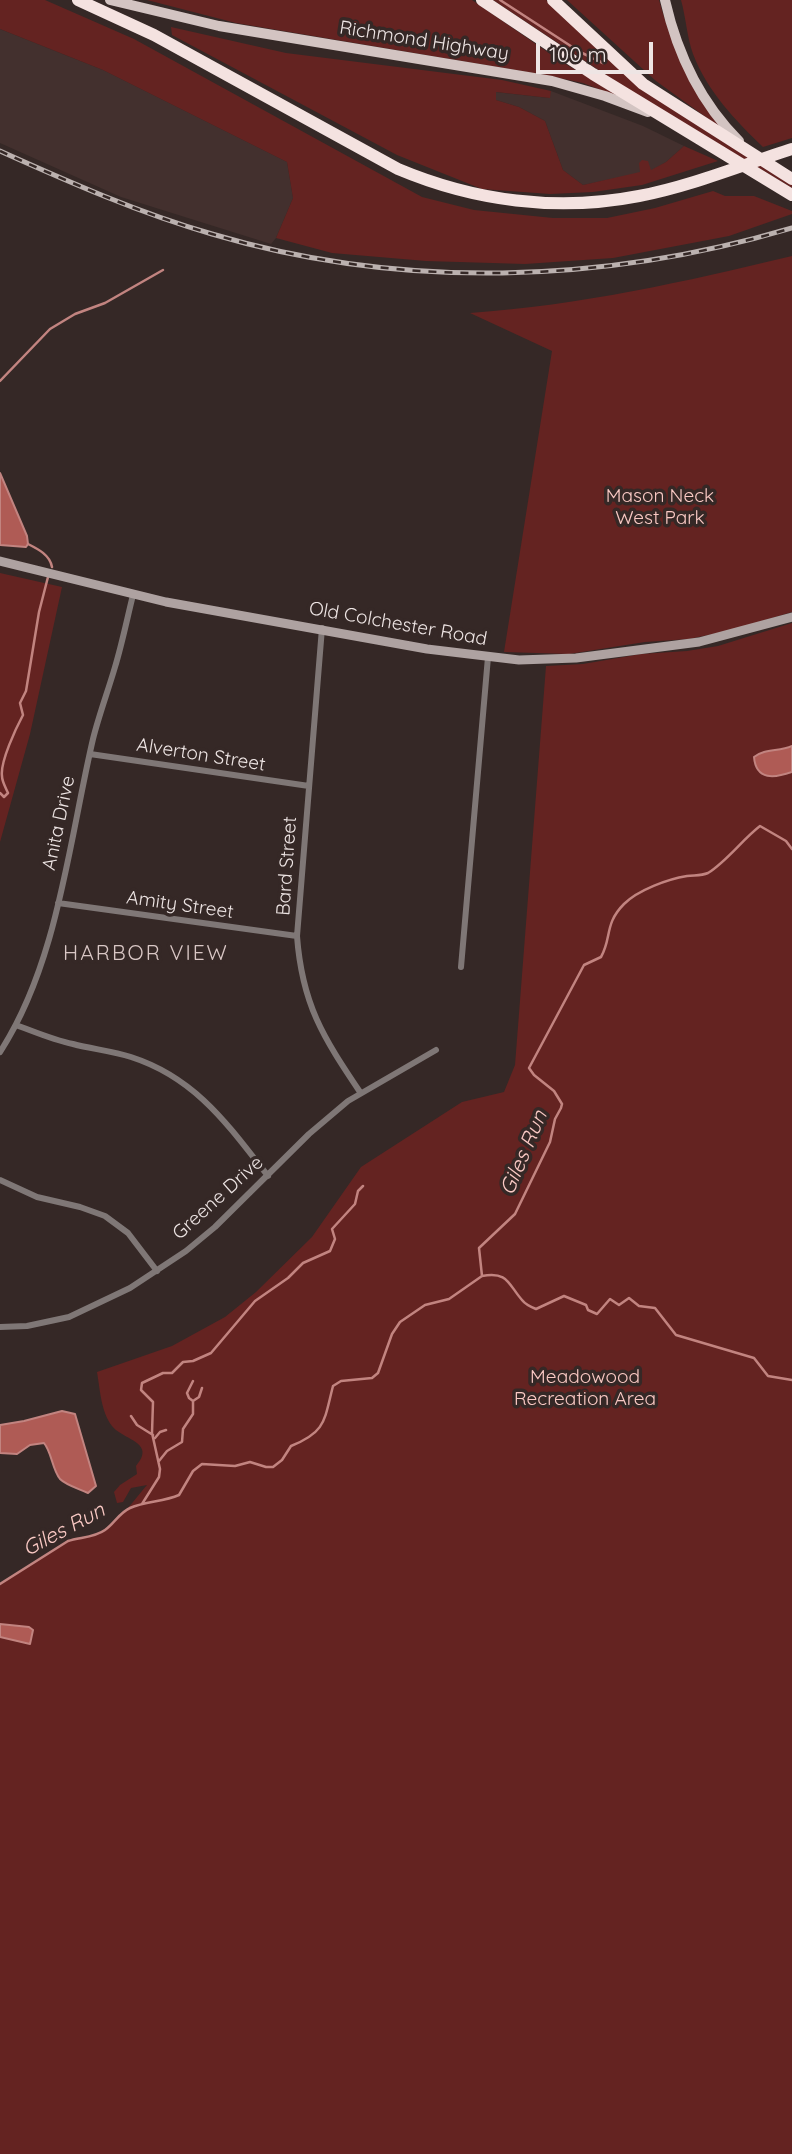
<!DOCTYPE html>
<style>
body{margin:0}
#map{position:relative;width:792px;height:2154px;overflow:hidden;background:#352826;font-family:Quicksand,sans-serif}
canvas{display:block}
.scale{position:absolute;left:536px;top:42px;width:117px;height:32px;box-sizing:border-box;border:4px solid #eee5e4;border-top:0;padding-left:9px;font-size:21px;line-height:24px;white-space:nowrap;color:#eee5e4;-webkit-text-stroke:5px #352826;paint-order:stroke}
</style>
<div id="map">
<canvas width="792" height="2154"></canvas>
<div class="scale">100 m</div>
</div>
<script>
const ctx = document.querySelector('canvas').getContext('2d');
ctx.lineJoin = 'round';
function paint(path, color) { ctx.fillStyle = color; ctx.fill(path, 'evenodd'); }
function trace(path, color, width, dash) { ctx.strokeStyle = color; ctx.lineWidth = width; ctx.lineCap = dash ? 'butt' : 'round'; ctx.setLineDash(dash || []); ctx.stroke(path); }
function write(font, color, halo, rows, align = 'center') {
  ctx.font = font + ' Quicksand,sans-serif'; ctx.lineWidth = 7; ctx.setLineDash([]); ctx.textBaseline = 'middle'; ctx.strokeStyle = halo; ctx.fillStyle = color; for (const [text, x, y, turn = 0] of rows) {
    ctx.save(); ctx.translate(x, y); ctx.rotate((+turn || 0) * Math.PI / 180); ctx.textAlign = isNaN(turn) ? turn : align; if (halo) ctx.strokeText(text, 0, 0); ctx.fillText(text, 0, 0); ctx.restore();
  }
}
paint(new Path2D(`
 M0,29l103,41 184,92 6,36 -17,40 -5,6 -150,-47 -121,-54z
 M551,91l92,35 41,20 -18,16 -15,9 -68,14 -20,-15 -18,-49 -26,-14 -23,-7 -1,-8 54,6z`), '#43302e');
paint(new Path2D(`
 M0,0h45l89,39 288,158 52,13 79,8h54l48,-10 58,-17 12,5h29l38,15v3l-63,22 -116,22 -88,6 -99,-3 -94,-8 -56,-15 17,-40 -6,-36 -184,-92 -103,-41z
 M147,0h325l90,62 67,39 -46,-18 -38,-8 -309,-52z
 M493,0h53l72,68 174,115v5l-163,-98z
 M567,0h92c15,53 32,87 66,131l-69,-50z
 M681,0h111v138l-29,9c-27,-26 -56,-56 -70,-93 -6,-17 -7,-36 -12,-54z
 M171,27l115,26 216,27 49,11 -1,7 -54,-6v8l23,7 26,14 18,49 20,15 57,-13 -1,-9 3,-3 6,1 3,9 15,-8 18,-16 34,15 -76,24 -49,7 -43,2 -68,-5 -85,-34 -225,-120z
 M792,256v356l-60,18 -43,9 -44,3 -76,12 -65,-2 48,-301 -82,-38c111,-8 214,-31 322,-57z
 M0,573l62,14 -32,147 -30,108z
 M792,623v1531h-792v-517l29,6 4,-13 -4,-3 -29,-3v-40l68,-43c11,-4 26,-3 37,-11 15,-10 30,-31 42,-45l-16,3 -8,14 -6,1 -3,-11 6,-7 17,-11 -1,-8c21,-24 -13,-26 -24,-40 -11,-14 -12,-37 -15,-54l75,-26 53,-29 31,-25 56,-55 49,-70 101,-65 42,-10 11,-27 31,-399 37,-2 58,-10 46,-3 31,-5z`), '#642321');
const water = new Path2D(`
 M0,473l27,63 1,8 -2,3 -26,-2z
 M792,746v26c-17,6 -36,9 -38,-15 11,-9 25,-5 38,-11z
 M62,1411l13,3 21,72 -8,7c-11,-5 -22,-8 -28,-14 -8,-10 -8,-26 -16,-36l-14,2 -13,9 -17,-1v-28l24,-4z
 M0,1624l29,3 4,3 -3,14 -30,-7z`);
paint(water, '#af5b55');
trace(water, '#c28480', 2);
trace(new Path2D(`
 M500,0l80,52 23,11
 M0,381l50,-52 25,-15 30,-11 58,-33
 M28,544c10,5 22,11 24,23
 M0,793l4,4 4,-4c-2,-5 -6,-11 -6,-17 -2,-14 14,-48 21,-61l-3,-12 6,-12 13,-79 9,-35
 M482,1276c26,-5 26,8 40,24 3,4 9,7 14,9l28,-13 22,9 2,5 9,4 13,-15 9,6 10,-7 10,8 16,2 21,27 78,23 14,18 24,4
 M193,1381l-6,12 2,5 4,3
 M131,1416l6,9 16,10
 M155,1438l5,-6 6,-2
 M159,1461l8,-10 15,-9 1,-13 10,-15v-13l6,-4 3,-9
 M142,1504l17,-27 1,-8 -8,-36 1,-31 -12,-12 1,-7 21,-10h9l11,-11 10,-1 18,-8 44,-52 33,-23 15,-15 27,-12 5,-12 -3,-10 23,-25 3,-13 5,-5
 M0,1584l68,-43c11,-4 26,-3 37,-11 9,-6 14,-17 25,-22 16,-7 33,-6 49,-13l14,-24 9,-7 33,2 15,-4 16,5h7l9,-7 9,-14c35,-14 33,-25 42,-60l8,-5 31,-3 6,-5 14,-39 8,-12 25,-17 24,-6 33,-23 -3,-28 36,-34 35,-72 5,-23 6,-11 1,-4 -8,-13 -20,-16 -5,-7 55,-103 17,-8c11,-19 3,-33 23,-53 14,-14 44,-25 63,-28 8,-1 14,0 21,-3 18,-11 35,-34 52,-47l26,15 6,8`), '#c28480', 2.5);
trace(new Path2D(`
 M322,628l-25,308c5,68 26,101 63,156
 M90,754l219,32
 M58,903l239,33
 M461,967l27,-310
 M16,1025c19,7 37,15 57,19 19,5 39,7 58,13 65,21 97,68 137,119
 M0,1052c58,-89 69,-211 93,-313 6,-24 15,-48 22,-72 7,-23 12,-48 18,-72
 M0,1180l37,17 43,10 25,9 23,17 29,38
 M0,1327l27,-1 42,-9 61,-29 56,-37 29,-24 94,-93 39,-33 88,-51`), '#7f7776', 6);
trace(new Path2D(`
 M0,561l166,41 261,47 92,11 57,-2 123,-16 93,-25`), '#aea2a1', 9);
trace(new Path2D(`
 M110,0l109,26 333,55 53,15 43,16
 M665,0c12,53 35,102 74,141`), '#d3c4c2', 10);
trace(new Path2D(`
 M78,0l76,35 244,134c76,32 159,43 241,27 52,-10 103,-31 153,-47
 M482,0l111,74 199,121
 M553,0l90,84 149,95`), '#f4e2e0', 12);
const rail = new Path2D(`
 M0,151c69,31 139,62 212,83 189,56 392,50 580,-6`);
trace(rail, '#bbb1af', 5);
trace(rail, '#352826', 2.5, [8]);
write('19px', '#eee5e4', '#352826', [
 ["Richmond Highway",424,41,9],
 ["Old Colchester Road",398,624,10],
 ["Alverton Street",201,755,9],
 ["Anita Drive",59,823,-78],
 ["Bard Street",287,866,-86],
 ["Amity Street",180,905,8],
 ["Greene Drive",218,1198,-42]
]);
write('19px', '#fac9c4', '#352826', [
 ["Mason Neck",660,496],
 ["West Park",660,518],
 ["Meadowood",585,1377],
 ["Recreation Area",585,1399]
]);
ctx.letterSpacing = '2px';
write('21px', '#d9c7c5', '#352826', [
 ["HARBOR VIEW",146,954]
]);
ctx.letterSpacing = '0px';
write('italic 21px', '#fbcac5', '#352826', [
 ["Giles Run",524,1153,-67],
 ["Giles Run",64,1530,-28]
]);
</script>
